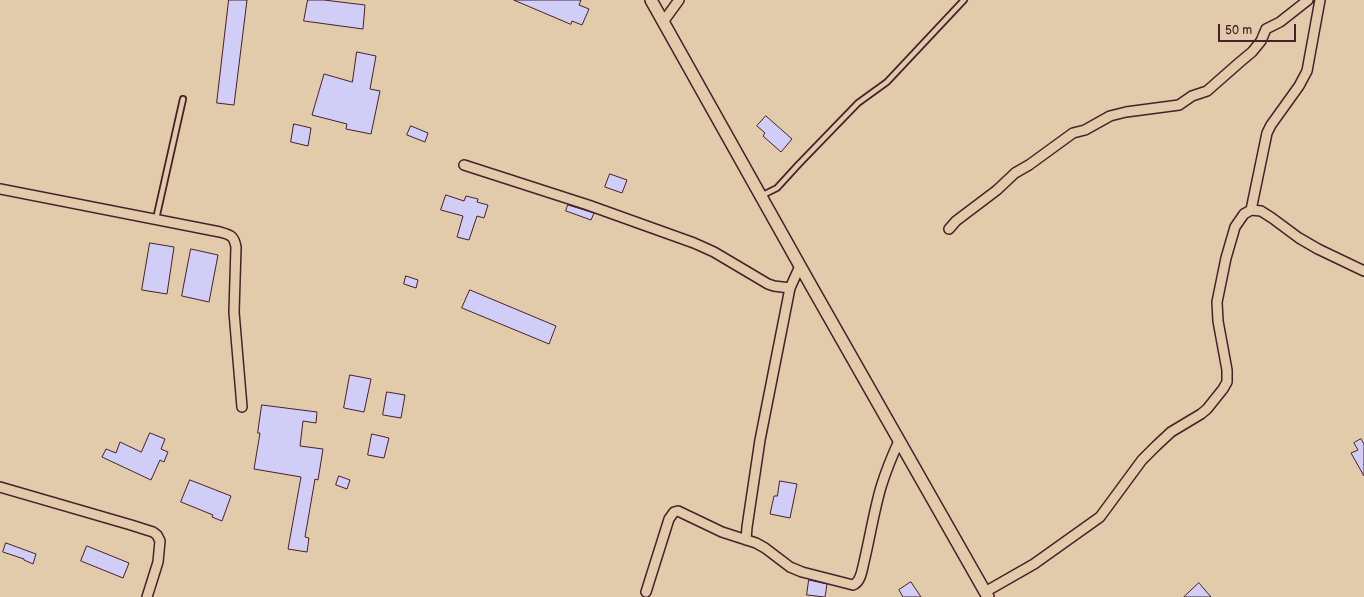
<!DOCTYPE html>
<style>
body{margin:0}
#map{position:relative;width:1364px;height:597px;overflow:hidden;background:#e2cbab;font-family:"Balsamiq Sans",sans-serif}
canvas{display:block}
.scale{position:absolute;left:1218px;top:24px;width:78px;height:18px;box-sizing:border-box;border:2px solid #4a1f2b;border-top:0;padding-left:5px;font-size:12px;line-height:14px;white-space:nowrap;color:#4a1f2b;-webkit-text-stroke:3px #e2cbab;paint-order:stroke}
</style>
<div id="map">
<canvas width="1364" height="597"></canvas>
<div class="scale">50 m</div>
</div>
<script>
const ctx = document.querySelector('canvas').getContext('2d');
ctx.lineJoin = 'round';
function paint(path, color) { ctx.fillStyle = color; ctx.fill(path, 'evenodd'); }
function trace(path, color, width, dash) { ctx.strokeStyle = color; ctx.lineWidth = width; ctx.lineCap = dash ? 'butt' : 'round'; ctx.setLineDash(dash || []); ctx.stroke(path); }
const building = new Path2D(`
 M229,0h18l-13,105 -17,-2z
 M308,0h16l41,5 -2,24 -59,-8z
 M514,0h67l-2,5 10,4 -7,16 -10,-4 -1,3z
 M357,52l19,4 -6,33 10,2 -9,43 -25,-5 1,-5 -35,-9 12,-41 28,8z
 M766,116l26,23 -11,13 -18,-16 2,-3 -8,-7z
 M294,124l17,4 -3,18 -17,-4z
 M411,126l17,7 -3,9 -18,-7z
 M610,174l17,6 -5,13 -17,-6z
 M446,195l18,6 2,-5 12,3 -1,3 11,3 -4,13 -7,-2 -8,24 -12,-3 6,-21 -22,-6z
 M568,205l26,8 -3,7 -25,-9z
 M150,243l24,4 -7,47 -25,-4z
 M191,249l27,6 -9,47 -27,-6z
 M406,276l12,4 -2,8 -12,-4z
 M470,290l86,36 -7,18 -87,-36z
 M350,375l21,4 -7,33 -20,-4z
 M387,392l18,3 -4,23 -18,-3z
 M262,405l55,7 -1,11 -13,-2 -3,25 23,3 -5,31 -3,-1 -10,58 4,1 -2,14 -19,-3 13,-72 -47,-8 6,-36h-2z
 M150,433l15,6 -4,10 7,3 -4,10 -4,-2 -9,20 -49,-23 4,-8 10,4 4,-11 21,10z
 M372,434l17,4 -5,20 -16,-3z
 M1361,439l3,5v32l-13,-23 7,-3 -4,-7z
 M339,476l11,4 -3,9 -11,-4z
 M190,480l41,16 -9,25 -10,-4 1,-2 -32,-13z
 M780,481l17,3 -7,34 -20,-4 4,-18h3z
 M6,543l30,11 -3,10 -9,-4v-1l-21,-7z
 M87,546l42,17 -6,15 -42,-17z
 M809,580l18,4 -2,13 -18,-2z
 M911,582l10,15h-18l-4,-7z
 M1199,583l12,14h-27z`);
paint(building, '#d0cef7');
trace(building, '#4a1f2b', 1);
const service = new Path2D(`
 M761,196l16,-8 21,-23 60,-62 29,-21 77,-82
 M156,219l27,-120`);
const minor = new Path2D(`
 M663,22l16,-22
 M464,165l124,40 106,38 20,9 54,32 6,2 16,2
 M0,189l220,43c11,3 14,4 16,15l-2,65 8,95
 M1251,210l16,-77 4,-8 28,-39 8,-15 13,-71
 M949,229l7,-8 41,-31 18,-17 14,-8 44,-32 12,-3 25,-14 16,-4 53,-7 13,-9 15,-5 33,-29 12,-10 9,-11 5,-12 14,-7 28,-22
 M0,487l131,38 22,7 4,3 3,6 -2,21 -11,35
 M746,540l1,-13 13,-87 30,-152 10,-22
 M646,592l23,-73 5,-7 4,-1 44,21 34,11 9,5 25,19 12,5 51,13c8,-3 9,-15 11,-23 6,-25 10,-51 17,-75 5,-16 11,-31 18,-46
 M985,592l49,-28 66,-47 42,-57 14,-14 15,-14 30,-18 6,-5 16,-20 4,-7v-12l-9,-49 -1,-19 9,-44 9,-31 9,-13 7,-4 10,1 11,7 27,20 19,11 46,22`);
const tertiary = new Path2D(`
 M651,0l158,282 179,315`);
trace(service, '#4a1f2b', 8);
trace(minor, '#4a1f2b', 12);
trace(tertiary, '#4a1f2b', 14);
trace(service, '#e2cbab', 4.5);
trace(minor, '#e2cbab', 9);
trace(tertiary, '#e2cbab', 11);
</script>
